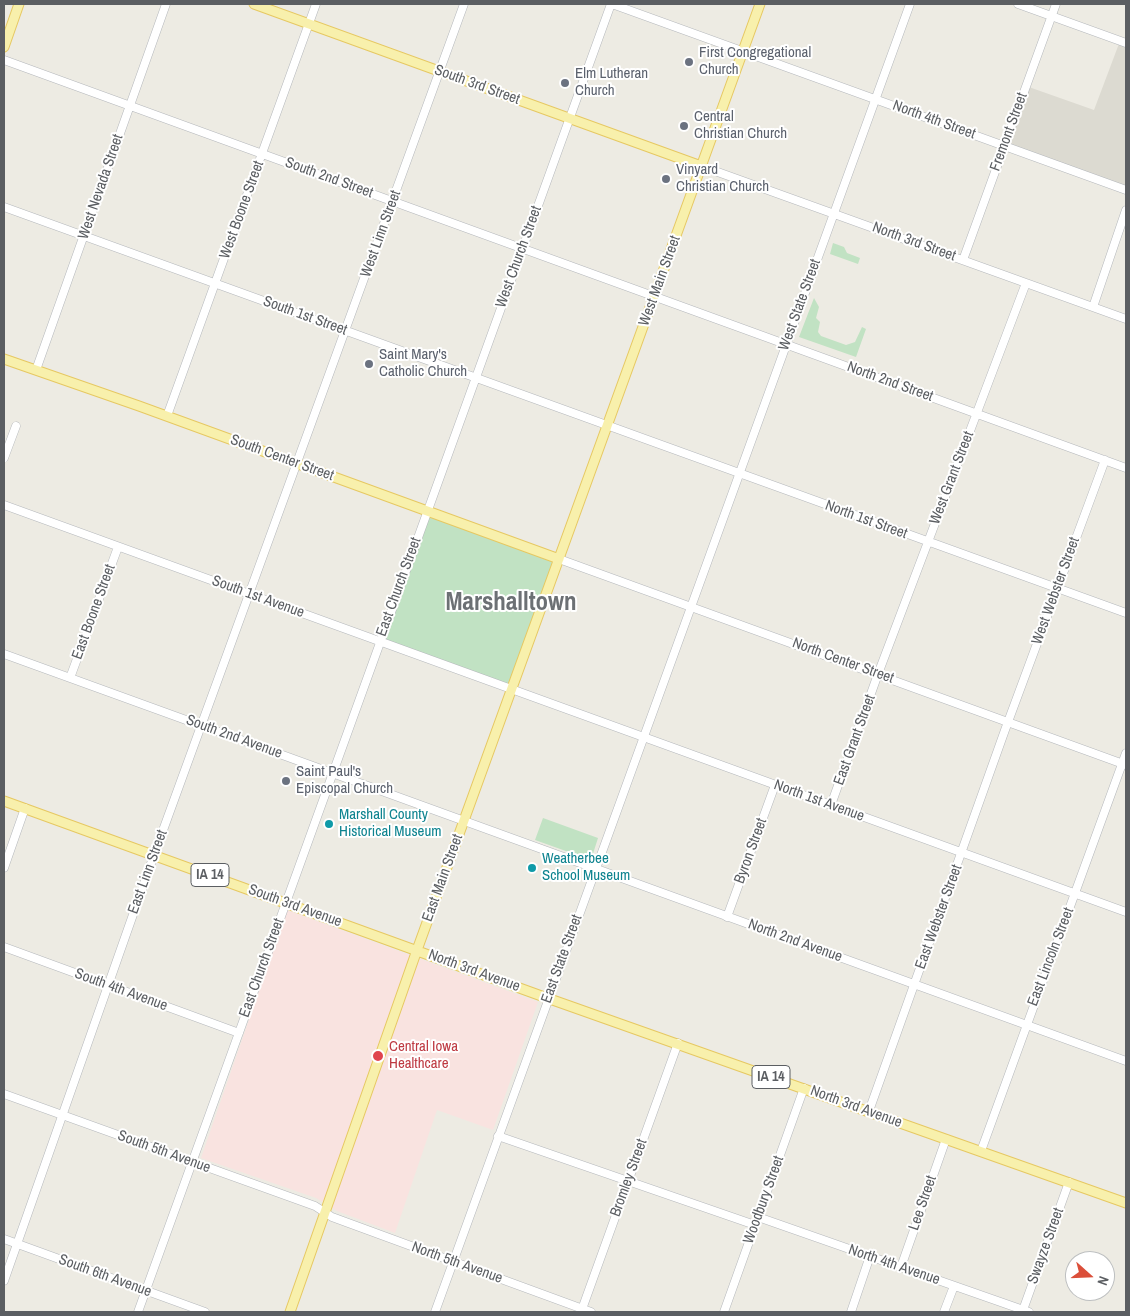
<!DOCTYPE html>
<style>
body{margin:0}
#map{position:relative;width:1130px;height:1316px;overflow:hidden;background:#edebe3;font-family:"Archivo Narrow",sans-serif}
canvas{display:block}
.frame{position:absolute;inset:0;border:5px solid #5b5e62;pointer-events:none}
.north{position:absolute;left:1065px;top:1251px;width:50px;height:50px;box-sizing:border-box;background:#fff;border:1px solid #bdbfc0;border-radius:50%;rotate:110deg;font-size:14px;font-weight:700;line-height:20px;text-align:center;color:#5b5e62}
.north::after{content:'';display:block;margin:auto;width:18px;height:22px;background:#db4f3a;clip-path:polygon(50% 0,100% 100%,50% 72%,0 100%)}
</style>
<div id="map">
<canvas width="1130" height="1316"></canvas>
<div class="frame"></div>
<div class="north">N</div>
</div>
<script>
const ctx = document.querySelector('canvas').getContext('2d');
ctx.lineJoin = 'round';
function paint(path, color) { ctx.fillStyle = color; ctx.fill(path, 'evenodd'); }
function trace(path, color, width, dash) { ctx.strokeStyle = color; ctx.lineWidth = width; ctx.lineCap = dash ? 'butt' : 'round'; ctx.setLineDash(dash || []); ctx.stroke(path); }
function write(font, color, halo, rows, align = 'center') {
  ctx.font = font + ' "Archivo Narrow",sans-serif'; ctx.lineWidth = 4; ctx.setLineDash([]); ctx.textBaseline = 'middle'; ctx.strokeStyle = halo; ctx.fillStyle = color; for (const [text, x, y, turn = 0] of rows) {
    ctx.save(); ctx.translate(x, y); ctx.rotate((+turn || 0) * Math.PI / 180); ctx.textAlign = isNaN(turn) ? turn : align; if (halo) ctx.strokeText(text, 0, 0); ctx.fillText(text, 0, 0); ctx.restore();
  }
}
paint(new Path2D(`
 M1120,41l6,2v147l-122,-44 22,-60 68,24z`), '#dcdad1');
paint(new Path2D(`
 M287,910l251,92 -45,128 -56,-20 -42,123 -58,-22 -21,-13 -115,-40z`), '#f9e3e0');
paint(new Path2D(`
 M833,243l11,4 3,6 13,5 -2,6 -28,-10z
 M814,298l5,9 -3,11 4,4 -2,10 3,4 25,9 9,-3 7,-15 4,2 -10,28 -57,-20z
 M426,511l133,48 -47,130 -133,-48z
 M543,818l55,20 -7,22 -56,-20z`), '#c1e2c3');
const minor = new Path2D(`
 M612,4l514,186
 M1018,4l108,39
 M4,60l1122,408
 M701,166l425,153
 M4,207l1122,406
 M963,260l93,-256
 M1093,307l33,-97
 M36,370l130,-366
 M167,416l149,-412
 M4,458l12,-32
 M4,505l1122,407
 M559,559l567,206
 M4,654l1122,407
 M70,678l48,-131
 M831,805l47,-131 148,-391
 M4,868l21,-60
 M727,917l48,-132
 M4,947l235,86
 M4,1094l311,112 17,11 259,95
 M869,1111l136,-381 100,-270
 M498,1136l257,89
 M981,1151l145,-398
 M758,1217l271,95
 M4,1239l201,73
 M901,1267l45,-128
 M4,1281l150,-426 310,-851
 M1023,1310l46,-128
 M138,1312l473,-1308
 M435,1312l475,-1308
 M581,1312l97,-269
 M724,1312l80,-224
 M851,1312l19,-56
 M944,1312l10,-26`);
const major = new Path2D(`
 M254,4l447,162
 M4,47l15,-43
 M4,359l135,47 420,153
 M4,801l543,197 579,205
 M290,1312l127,-362 343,-946`);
trace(minor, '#b5b8bc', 9);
trace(major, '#e6c862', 11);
trace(minor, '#fff', 8);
trace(major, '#f8f0ac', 9);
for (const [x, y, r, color] of [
 [689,62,5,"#6b7280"],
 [565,83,5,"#6b7280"],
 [684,126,5,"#6b7280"],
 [666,179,5,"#6b7280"],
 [369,364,5,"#6b7280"],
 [286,781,5,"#6b7280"],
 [329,824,5,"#0f9aa8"],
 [532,868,5,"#0f9aa8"],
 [378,1056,6,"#e0444e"]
]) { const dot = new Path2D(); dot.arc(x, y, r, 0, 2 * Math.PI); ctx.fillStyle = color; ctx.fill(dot); trace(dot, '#fff', 2); }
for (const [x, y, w] of [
 [210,875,38],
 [771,1077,38]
]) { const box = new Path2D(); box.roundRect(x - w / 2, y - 11.5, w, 23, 4); ctx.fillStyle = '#fff'; ctx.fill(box); trace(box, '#5b5e62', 1); }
write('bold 14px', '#5b5e62', null, [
 ["IA 14",210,875],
 ["IA 14",771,1077]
]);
write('15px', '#5b616d', '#fff', [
 ["First Congregational",699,53],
 ["Church",699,70],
 ["Elm Lutheran",575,74],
 ["Church",575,91],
 ["Central",694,117],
 ["Christian Church",694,134],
 ["Vinyard",676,170],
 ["Christian Church",676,187],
 ["Saint Mary's",379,355],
 ["Catholic Church",379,372],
 ["Saint Paul's",296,772],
 ["Episcopal Church",296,789]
], 'left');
write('15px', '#5b5e62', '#fff', [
 ["South 3rd Street",477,85,20],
 ["North 4th Street",934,120,20],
 ["Fremont Street",1009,132,-70],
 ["South 2nd Street",329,178,20],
 ["West Nevada Street",101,187,-71],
 ["West Boone Street",242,210,-70],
 ["West Linn Street",381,234,-70],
 ["North 3rd Street",914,242,20],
 ["West Church Street",519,257,-70],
 ["West Main Street",660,281,-70],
 ["West State Street",800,305,-70],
 ["South 1st Street",305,316,20],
 ["North 2nd Street",890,382,20],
 ["South Center Street",282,458,20],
 ["West Grant Street",952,478,-69],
 ["North 1st Street",866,520,20],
 ["East Church Street",399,587,-70],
 ["West Webster Street",1056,591,-70],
 ["South 1st Avenue",258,597,20],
 ["East Boone Street",94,612,-70],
 ["North Center Street",843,661,20],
 ["South 2nd Avenue",234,737,20],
 ["East Grant Street",855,740,-70],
 ["North 1st Avenue",819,801,20],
 ["Byron Street",751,851,-70],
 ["East Linn Street",148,872,-70],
 ["East Main Street",443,878,-70],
 ["South 3rd Avenue",295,906,20],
 ["East Webster Street",939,917,-70],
 ["North 2nd Avenue",795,941,20],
 ["East Lincoln Street",1051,957,-69],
 ["East State Street",562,959,-70],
 ["East Church Street",262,968,-70],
 ["North 3rd Avenue",474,971,20],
 ["South 4th Avenue",121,990,20],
 ["North 3rd Avenue",856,1107,20],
 ["South 5th Avenue",164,1152,20],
 ["Bromley Street",629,1178,-70],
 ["Woodbury Street",764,1200,-70],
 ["Lee Street",923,1203,-71],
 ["Swayze Street",1046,1246,-70],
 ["North 5th Avenue",457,1263,20],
 ["North 4th Avenue",894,1265,19],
 ["South 6th Avenue",105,1276,20]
]);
write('15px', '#0d838f', '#fff', [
 ["Marshall County",339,815],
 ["Historical Museum",339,832],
 ["Weatherbee",542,859],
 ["School Museum",542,876]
], 'left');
write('15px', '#be3a42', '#fff', [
 ["Central Iowa",389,1047],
 ["Healthcare",389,1064]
], 'left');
write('bold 25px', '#6c7074', '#fff', [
 ["Marshalltown",511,603]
]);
</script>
